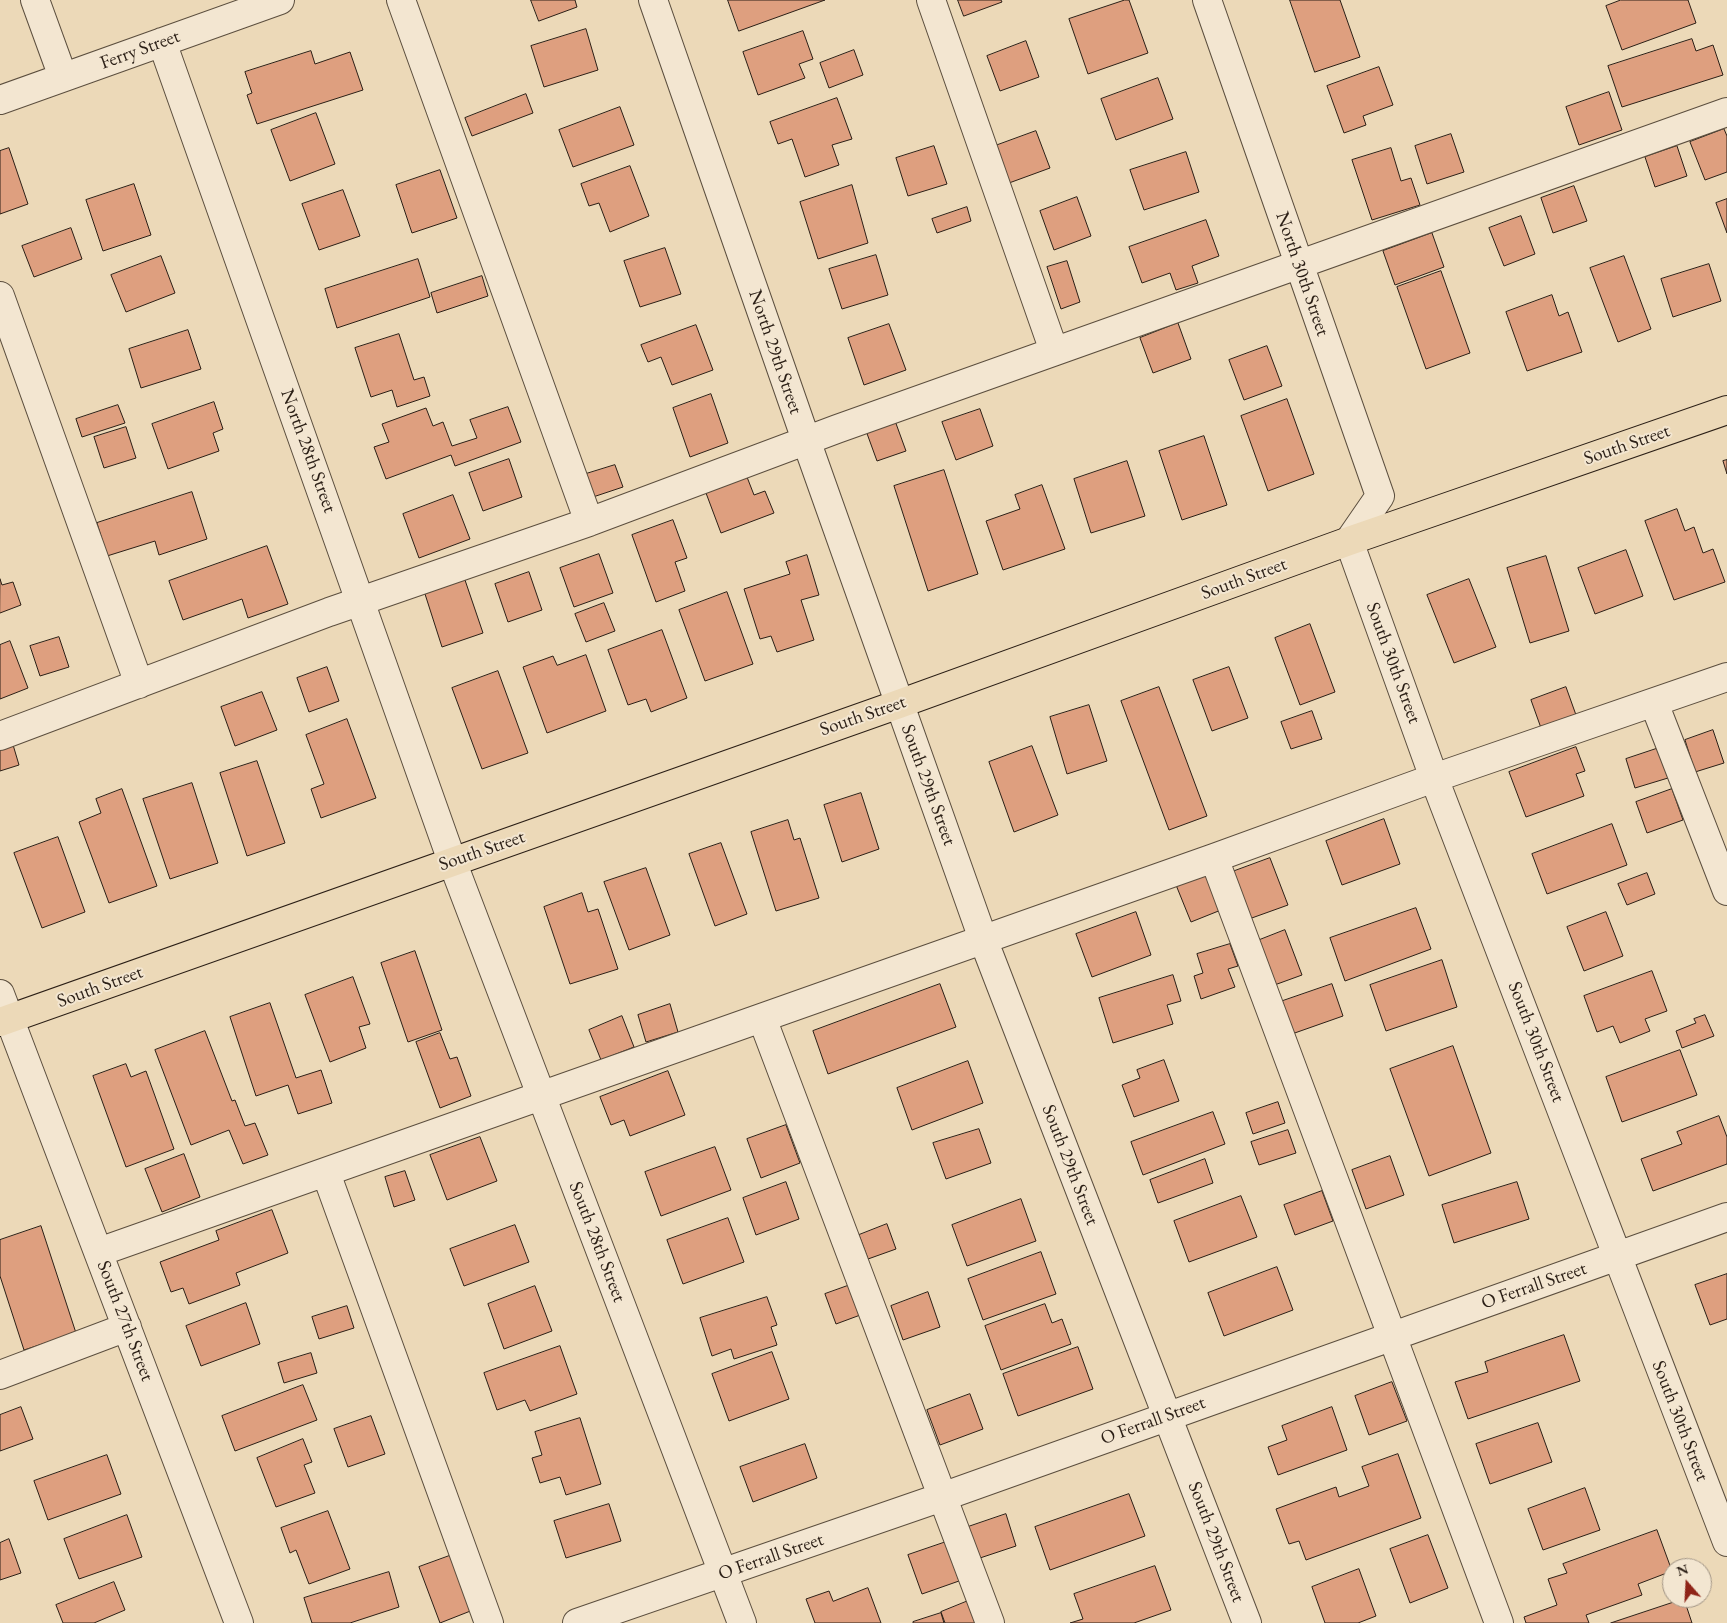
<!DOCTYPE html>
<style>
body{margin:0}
#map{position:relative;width:1727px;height:1623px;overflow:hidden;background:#ecd9b8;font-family:"EB Garamond",serif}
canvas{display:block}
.north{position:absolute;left:1662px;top:1558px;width:50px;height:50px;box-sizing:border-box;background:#f3e6d1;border:1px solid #a39686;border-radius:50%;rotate:341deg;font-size:14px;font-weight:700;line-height:20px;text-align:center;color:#2b1f16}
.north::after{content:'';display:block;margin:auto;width:18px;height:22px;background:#8f2418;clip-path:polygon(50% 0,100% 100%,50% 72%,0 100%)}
</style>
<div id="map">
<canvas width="1727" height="1623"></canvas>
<div class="north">N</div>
</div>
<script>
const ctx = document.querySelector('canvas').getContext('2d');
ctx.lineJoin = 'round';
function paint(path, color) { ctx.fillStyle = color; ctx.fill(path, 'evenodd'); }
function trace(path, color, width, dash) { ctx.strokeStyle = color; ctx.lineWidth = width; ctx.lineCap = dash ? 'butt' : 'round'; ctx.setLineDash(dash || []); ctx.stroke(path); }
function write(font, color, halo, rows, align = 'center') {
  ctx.font = font + ' "EB Garamond",serif'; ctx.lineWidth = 4; ctx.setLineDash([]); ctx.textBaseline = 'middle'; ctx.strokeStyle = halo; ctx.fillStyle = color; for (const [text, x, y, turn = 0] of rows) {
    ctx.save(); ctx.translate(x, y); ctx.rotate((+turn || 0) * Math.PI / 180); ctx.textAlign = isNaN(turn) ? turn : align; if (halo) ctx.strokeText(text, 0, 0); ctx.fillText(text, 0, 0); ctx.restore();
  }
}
const building = new Path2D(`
 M531,0h44l2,7 -38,14z
 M728,0h97l-86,31z
 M958,0h43l1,2 -38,14z
 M1125,0h4l19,53 -60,21 -19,-55z
 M1290,0h50l20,57 -45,15z
 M1621,0h67l8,23 -74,27 -16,-44z
 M586,29l12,41 -54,17 -13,-41z
 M803,31l10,28 -14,5 6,14 -47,17 -15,-43z
 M1692,39l4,12 17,-6 10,30 -101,32 -14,-41z
 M1026,41l13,36 -39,14 -13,-35z
 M854,50l9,25 -34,13 -9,-25z
 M311,51l4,13 35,-12 13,38 -106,34 -10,-29 5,-2 -7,-21z
 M1379,67l14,38 -30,11 3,9 -22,8 -17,-47z
 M1158,78l15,41 -57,21 -15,-41z
 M1609,92l13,38 -43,15 -13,-38z
 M526,94l7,19 -61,23 -7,-18z
 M837,98l15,41 -20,6 7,20 -34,12 -13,-38 -14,5 -8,-22z
 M620,107l14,38 -61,22 -14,-37z
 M316,113l19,51 -45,17 -19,-51z
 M1724,129l3,7v36l-22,8 -15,-38z
 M1036,131l14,37 -41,15 -14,-37z
 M1451,134l13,38 -37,12 -12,-38z
 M934,146l13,38 -39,12 -12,-38z
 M1677,146l10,30 -32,11 -10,-30z
 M9,148l19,56 -28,10v-63z
 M1391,148l10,33 10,-3 9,27 -48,15 -20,-60z
 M1186,152l13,40 -55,18 -14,-40z
 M630,166l19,50 -39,16 -11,-29 -10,3 -8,-22z
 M440,170l17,48 -45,15 -16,-48z
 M134,184l17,51 -48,16 -17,-51z
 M852,185l16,58 -50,16 -18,-57z
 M1574,186l13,35 -34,12 -12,-35z
 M343,190l17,46 -41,14 -17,-46z
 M1077,197l14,39 -37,14 -14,-39z
 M1727,199v34l-11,-30z
 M967,207l4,14 -34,12 -5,-14z
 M1521,216l14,38 -31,12 -15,-38z
 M1206,220l13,36 -27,10 6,17 -22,7 -6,-17 -28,10 -13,-36z
 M71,228l11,31 -48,18 -12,-31z
 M1432,233l12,34 -49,18 -12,-34z
 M665,248l16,46 -41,13 -16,-46z
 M876,255l12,40 -46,14 -13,-40z
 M161,256l14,37 -49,19 -15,-37z
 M1624,256l27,73 -33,13 -28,-74z
 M418,259l12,38 -93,31 -12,-39z
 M1067,261l13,41 -19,7 -14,-42z
 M1709,264l12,37 -48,16 -12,-38z
 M1441,271l29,82 -44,16 -29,-82z
 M482,276l6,20 -51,17 -6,-20z
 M1552,295l7,21 9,-4 14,40 -55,19 -21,-59z
 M1178,323l13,36 -38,14 -13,-35z
 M889,324l17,46 -42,15 -16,-47z
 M696,325l17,45 -41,15 -11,-28 -13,5 -7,-17z
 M188,330l13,39 -60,19 -12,-39z
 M399,334l15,46 10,-3 6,19 -33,11 -5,-17 -21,7 -16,-49z
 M1267,346l15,40 -38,14 -15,-40z
 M711,394l17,49 -38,14 -17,-49z
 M1287,399l27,75 -46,17 -27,-75z
 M214,402l9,27 -10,4 6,18 -51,18 -16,-45z
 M118,405l7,18 -43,14 -6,-18z
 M508,407l13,35 -66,24 -4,-11 -65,24 -12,-32 15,-5 -7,-18 44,-16 7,18 10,-4 9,24 25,-8 -7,-18z
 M980,409l13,37 -37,14 -14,-38z
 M894,418l12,33 -29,10 -12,-33z
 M126,427l10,31 -32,10 -10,-31z
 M1204,436l23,69 -45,15 -23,-69z
 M509,459l13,38 -39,14 -14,-38z
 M1727,460v14l-4,-13z
 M1127,461l18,55 -54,17 -17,-54z
 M615,465l8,22 -30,10 -7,-23z
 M944,470l34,104 -50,17 -34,-105z
 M747,477l7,18 11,-4 9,22 -53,20 -15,-40z
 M1042,485l23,64 -62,21 -17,-49 34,-12 -5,-14z
 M192,492l15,47 -48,16 -4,-14 -48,15 -10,-33z
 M453,495l17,44 -51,19 -16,-44z
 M1677,509l8,22 9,-4 9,26 10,-4 12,33 -51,18 -29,-79z
 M673,520l14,38 -12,4 10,29 -29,11 -24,-67z
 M267,546l21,58 -40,14 -6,-19 -59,21 -14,-39z
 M1626,550l17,46 -48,18 -17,-46z
 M599,554l14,39 -39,14 -14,-39z
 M807,555l12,40 -18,5 13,40 -37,12 -6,-16 -11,3 -16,-50 46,-15 -4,-12z
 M1546,556l23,75 -39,12 -23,-75z
 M529,572l13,38 -34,12 -13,-38z
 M0,579l2,6 11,-3 8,23 -21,8z
 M1469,579l27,68 -42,16 -27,-68z
 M465,580l18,53 -41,14 -17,-53z
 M727,592l26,72 -48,17 -26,-71z
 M604,603l11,28 -29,11 -11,-28z
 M1310,624l25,68 -35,13 -25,-67z
 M662,630l25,68 -36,14 -5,-13 -18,6 -20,-55z
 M59,637l10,30 -29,9 -10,-30z
 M10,641l18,47 -28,11v-54z
 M586,655l20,56 -59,22 -24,-66 30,-11 4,9z
 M327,667l12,34 -30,11 -12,-34z
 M1229,667l19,51 -36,13 -19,-51z
 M498,671l30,82 -46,16 -30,-81z
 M1159,687l48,129 -38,14 -48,-129z
 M1566,687l10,28 -35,13 -10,-28z
 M262,692l15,38 -42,16 -14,-39z
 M1089,705l18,56 -40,13 -17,-57z
 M1312,711l10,28 -31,10 -10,-27z
 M347,719l29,79 -55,20 -10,-29 13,-5 -18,-49z
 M1713,730l11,33 -29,9 -10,-32z
 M11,738l8,27 -19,6v-30z
 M1032,746l26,69 -44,17 -25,-70z
 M1576,747l9,24 -9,3 8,22 -58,21 -17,-45z
 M1659,748l9,30 -33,10 -9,-29z
 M257,761l28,82 -38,13 -27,-83z
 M192,783l26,80 -48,16 -27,-80z
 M122,789l35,97 -48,17 -30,-81 22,-9 -5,-14z
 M1672,789l11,31 -36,13 -11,-31z
 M861,793l18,56 -37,13 -18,-57z
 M1384,819l16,45 -58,21 -16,-44z
 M788,820l6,20 6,-2 19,60 -43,13 -25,-79z
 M1612,824l15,41 -80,29 -15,-40z
 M58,837l27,75 -43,16 -28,-75z
 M721,843l26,71 -32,12 -26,-72z
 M1270,858l18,47 -39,14 -17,-47z
 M646,868l24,67 -41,15 -25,-68z
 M1647,873l8,21 -28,11 -9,-21z
 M1207,874l14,36 -30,12 -15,-37z
 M582,893l6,19 10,-3 20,60 -48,15 -26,-77z
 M1416,908l15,41 -86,32 -15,-43z
 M1136,912l15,43 -59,22 -16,-43z
 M1606,912l17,44 -39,15 -17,-44z
 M1285,930l17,45 -33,12 -17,-44z
 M1230,944l8,22 -10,3 7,18 -34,12 -7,-23 9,-3 -6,-19z
 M415,951l27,79 -34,12 -27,-79z
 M1442,960l15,47 -71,24 -16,-46z
 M1652,971l15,40 -22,8 5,12 -30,12 -7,-17 -16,6 -13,-36z
 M1173,975l8,26 -14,4 6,19 -60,19 -14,-45z
 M353,977l17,47 -11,3 7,21 -36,14 -25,-67z
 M940,984l16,43 -128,47 -15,-43z
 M1332,984l11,32 -54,19 -12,-32z
 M270,1003l26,75 25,-8 11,33 -34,11 -10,-29 -32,11 -26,-79z
 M670,1004l8,28 -32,10 -8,-27z
 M1705,1015l9,21 -32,12 -6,-17 20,-8 -2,-4z
 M622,1016l12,31 -33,13 -12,-30z
 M205,1031l27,70 3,-1 10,26 10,-3 13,32 -25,9 -14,-34 -38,15 -36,-95z
 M440,1033l10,26 7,-2 14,39 -31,12 -24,-66z
 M1453,1046l38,107 -62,23 -39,-107z
 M1680,1050l17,45 -75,27 -16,-45z
 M1164,1060l15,41 -45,16 -12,-32 18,-7 -3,-8z
 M968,1061l15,42 -71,27 -15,-42z
 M126,1064l5,13 15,-6 28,78 -48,18 -33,-91z
 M668,1071l17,44 -55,21 -6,-16 -13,5 -11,-28z
 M1278,1102l7,21 -32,11 -7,-21z
 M1213,1112l12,32 -82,31 -12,-33z
 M1719,1116l8,21v27l-74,27 -12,-32 41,-15 -5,-12z
 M786,1125l14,38 -39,15 -14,-39z
 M979,1129l12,34 -45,16 -13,-36z
 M1288,1130l8,23 -37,12 -8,-23z
 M480,1137l17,44 -50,19 -17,-45z
 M715,1147l16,43 -70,26 -16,-44z
 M184,1154l16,43 -38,15 -17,-43z
 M1390,1156l14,39 -38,14 -14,-39z
 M1205,1159l8,24 -55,20 -8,-23z
 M405,1171l10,29 -21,7 -9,-30z
 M786,1182l13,37 -43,16 -13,-37z
 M1517,1182l12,37 -75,24 -12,-38z
 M1322,1191l11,30 -38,14 -11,-30z
 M1241,1196l16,41 -68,25 -15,-41z
 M1021,1199l15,42 -69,25 -15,-41z
 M272,1210l16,43 -52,20 4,12 -51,19 -6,-16 -12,4 -11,-30 59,-22 -3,-9z
 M728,1218l16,44 -61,22 -16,-44z
 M887,1224l9,25 -28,10 -9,-24z
 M515,1225l14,37 -65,24 -14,-37z
 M41,1226l35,107 -52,17 -24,-74v-36z
 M1041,1252l15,42 -73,26 -15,-41z
 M1277,1267l16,43 -69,26 -16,-43z
 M1727,1274v45l-17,6 -15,-40z
 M853,1284l10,30 -27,10 -11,-30z
 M535,1286l17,45 -48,18 -16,-45z
 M928,1292l12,35 -37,13 -12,-34z
 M767,1297l10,28 -6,2 6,18 -43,14 -3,-10 -19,7 -12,-38z
 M246,1303l14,41 -59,22 -15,-40z
 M1045,1304l7,19 10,-4 9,25 -70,26 -16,-44z
 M347,1306l7,22 -35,11 -7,-22z
 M1564,1335l16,46 -112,38 -13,-37 33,-10 -3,-10z
 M560,1346l17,48 -47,17 -5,-11 -28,10 -13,-37z
 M1078,1347l15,42 -75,27 -15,-42z
 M772,1352l17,47 -60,22 -17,-47z
 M311,1353l6,20 -33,10 -6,-20z
 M1392,1382l15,39 -38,14 -14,-39z
 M303,1385l14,35 -82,31 -13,-35z
 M970,1394l13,35 -43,16 -13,-35z
 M21,1407l12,32 -33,12v-36z
 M1332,1407l15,43 -69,25 -10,-28 19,-7 -5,-14z
 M371,1416l14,38 -37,13 -14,-38z
 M580,1418l21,66 -35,11 -6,-18 -20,6 -8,-25 10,-3 -7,-23z
 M1538,1423l14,39 -62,22 -14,-40z
 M303,1439l9,23 -8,3 11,28 -39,14 -19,-49z
 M805,1444l12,34 -64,24 -13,-35z
 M1398,1454l23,64 -115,42 -7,-19 -10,3 -13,-35 60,-22 3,10 30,-11 -7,-19z
 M107,1455l14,39 -73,26 -14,-39z
 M1585,1488l15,42 -57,20 -15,-41z
 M1129,1494l16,42 -95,34 -15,-43z
 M609,1504l12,37 -55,17 -12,-37z
 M328,1511l22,58 -41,15 -13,-34 -6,3 -9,-25z
 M1006,1514l10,32 -39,13 -9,-32z
 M127,1515l15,42 -63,22 -15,-40z
 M1657,1530l15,41 -34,13 4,11 -56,20 3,8h-63l-2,-6 33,-12 -9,-26 19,-6 -4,-9z
 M1428,1535l20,53 -38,15 -20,-54z
 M9,1539l12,34 -21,7v-37z
 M946,1542l13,39 -37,13 -14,-39z
 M452,1555l21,55 -33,13 -21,-56z
 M1155,1566l16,44 -37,13h-64l13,-4 -9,-25z
 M1359,1569l17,47 -18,7h-33l-13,-36z
 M389,1572l10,35 -49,16h-38l-8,-25z
 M114,1582l11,28 -31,13h-31l-7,-18z
 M868,1588l13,35h-66l-9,-24 23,-8 4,10z
 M973,1599l9,24h-37l-4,-11z
 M1684,1599l8,24h-81z
 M941,1613l3,10h-31v-1z`);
paint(building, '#de9f7f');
trace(building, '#2b1f16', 1);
const minor = new Path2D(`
 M35,0l28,77
 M401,0l188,522
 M653,0l153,440 177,499 264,684
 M931,0l123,351
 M1207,0l173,496 -31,45 85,237 293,764
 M162,42l290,819 290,762
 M0,100l280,-100
 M0,296l139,388
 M1654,703l73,188
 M0,736l329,-124 260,-90 248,-93 890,-317
 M1214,858l285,765
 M0,994l239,629
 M762,1018l228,605
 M326,1173l163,450
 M99,1252l1115,-394 220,-80 293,-101
 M0,1375l127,-48
 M577,1623l365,-126 785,-280`);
const major = new Path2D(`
 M0,1022l899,-318 450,-163 378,-131`);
trace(minor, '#5b4e3e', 30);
trace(major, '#2b1f16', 30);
trace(minor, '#f3e6d1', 28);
trace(major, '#ecd9b8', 28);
write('19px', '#2b1f16', '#f3e6d1', [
 ["Ferry Street",140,50,-20],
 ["North 30th Street",1302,274,71],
 ["North 29th Street",775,352,71],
 ["South Street",1627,445,-19],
 ["North 28th Street",308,451,70],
 ["South Street",1244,579,-20],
 ["South 30th Street",1393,663,70],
 ["South Street",863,716,-19],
 ["South 29th Street",928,785,70],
 ["South Street",482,851,-19],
 ["South Street",100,987,-20],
 ["South 30th Street",1536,1042,69],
 ["South 29th Street",1070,1165,69],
 ["South 28th Street",597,1242,69],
 ["O Ferrall Street",1534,1286,-19],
 ["South 27th Street",125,1321,69],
 ["O Ferrall Street",1153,1421,-20],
 ["South 30th Street",1680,1421,69],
 ["South 29th Street",1216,1542,69],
 ["O Ferrall Street",771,1557,-19]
]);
</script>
